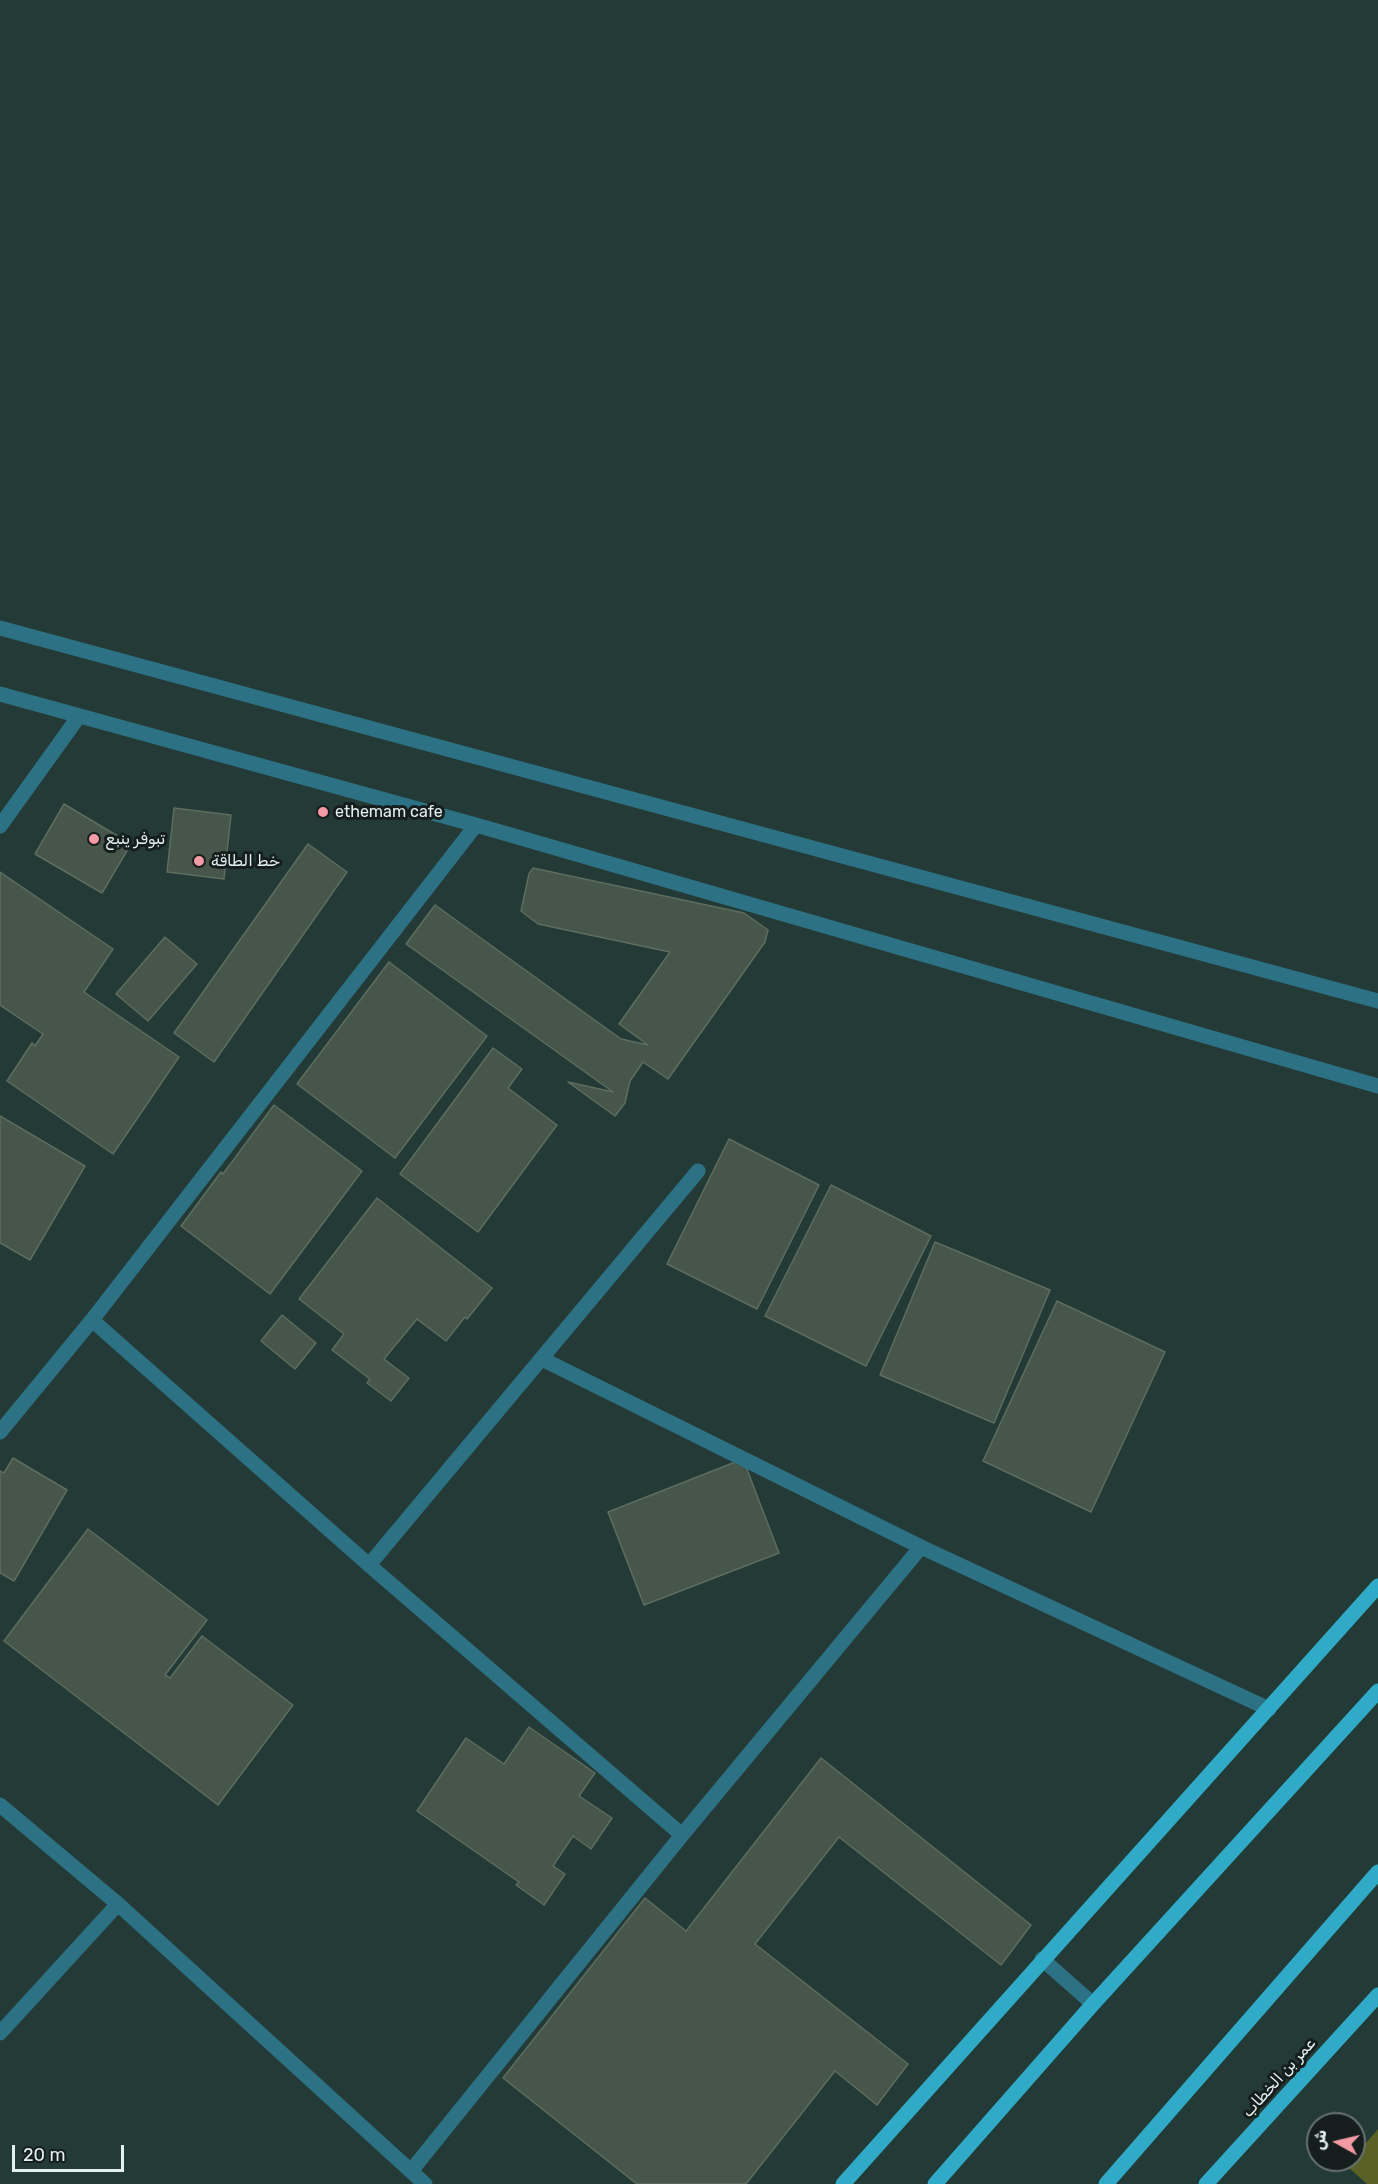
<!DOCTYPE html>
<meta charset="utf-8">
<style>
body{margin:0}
#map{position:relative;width:1378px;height:2184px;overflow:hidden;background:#243a36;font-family:Rubik,Vazirmatn,sans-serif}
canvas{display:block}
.north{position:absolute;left:1306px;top:2112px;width:60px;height:60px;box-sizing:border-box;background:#151e1d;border:2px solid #677271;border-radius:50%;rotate:278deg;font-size:16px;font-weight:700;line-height:24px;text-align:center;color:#e3f0ee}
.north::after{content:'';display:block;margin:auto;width:21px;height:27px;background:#f49aa4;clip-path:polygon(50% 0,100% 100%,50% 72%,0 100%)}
.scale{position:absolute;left:12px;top:2145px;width:112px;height:27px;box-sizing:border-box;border:3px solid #e3f0ee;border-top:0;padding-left:8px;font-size:18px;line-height:21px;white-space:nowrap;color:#e3f0ee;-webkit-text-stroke:4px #151e1d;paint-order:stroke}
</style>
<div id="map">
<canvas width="1378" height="2184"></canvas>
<div class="north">ش</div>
<div class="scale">20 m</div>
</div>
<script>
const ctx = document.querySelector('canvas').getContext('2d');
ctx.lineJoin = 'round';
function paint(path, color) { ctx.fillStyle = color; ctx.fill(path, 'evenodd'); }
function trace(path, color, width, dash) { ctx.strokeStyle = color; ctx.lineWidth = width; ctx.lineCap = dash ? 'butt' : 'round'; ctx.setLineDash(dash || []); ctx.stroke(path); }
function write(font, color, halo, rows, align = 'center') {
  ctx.font = font + ' Rubik,Vazirmatn,sans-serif'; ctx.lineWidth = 6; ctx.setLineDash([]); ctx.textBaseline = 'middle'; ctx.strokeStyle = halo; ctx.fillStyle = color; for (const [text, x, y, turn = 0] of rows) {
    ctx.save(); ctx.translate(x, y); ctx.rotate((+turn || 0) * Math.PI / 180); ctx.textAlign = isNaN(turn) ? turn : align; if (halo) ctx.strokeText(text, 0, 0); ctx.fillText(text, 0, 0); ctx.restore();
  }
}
paint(new Path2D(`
 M1378,2129v55h-11l-20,-18 7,-6v-3z`), '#5a6125');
const building = new Path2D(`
 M64,804l67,40 -29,49 -67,-39z
 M174,808l57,7 -7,64 -57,-7z
 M308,844l39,28 -133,190 -40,-29z
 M533,868l211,45 24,17 -3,12 -97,137 -25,-17 -13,19 -5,22 -10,13 -47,-34 45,10 -207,-148 29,-39 186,134 27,6 -29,-21 51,-72 -132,-28 -17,-13 8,-37z
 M0,872l113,77 -29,43 95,65 -66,97 -106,-73 25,-38 3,3 8,-12 -43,-29z
 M165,937l32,27 -49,57 -32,-27z
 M389,962l98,74 -92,122 -98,-74z
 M493,1048l29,21 -14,19 49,37 -79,107 -78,-58z
 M274,1105l88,66 -92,123 -89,-68 40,-54 2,2z
 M0,1116l85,50 -55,94 -30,-17z
 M729,1139l90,46 -62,124 -90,-45z
 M831,1185l100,51 -65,130 -101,-50z
 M377,1198l115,90 -25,31 -2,-2 -19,24 -29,-22 -33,40 25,19 -18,23 -24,-18 3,-4 -38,-29 12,-16 -45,-35z
 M935,1242l115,48 -56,133 -114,-48z
 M1057,1301l108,51 -74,160 -108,-51z
 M282,1315l34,28 -21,26 -34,-28z
 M13,1458l54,32 -53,91 -14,-8v-102l4,2z
 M743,1459l36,94 -135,52 -36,-93z
 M88,1529l119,91 -42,55 5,3 32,-42 91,69 -75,100 -214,-164z
 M529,1727l66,46 -16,23 33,22 -21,31 -18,-13 -20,30 12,8 -21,31 -28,-20 3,-3 -102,-71 49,-73 38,26z
 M821,1758l210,167 -30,40 -162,-128 -84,107 153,120 -31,41 -42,-34 -89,113h-109l-134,-106 142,-180 41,33z`);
paint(building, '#47564a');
trace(building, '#5d6d5f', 1.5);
trace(new Path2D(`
 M0,628l1378,373
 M0,694l476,131 902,261
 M0,826l79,-110
 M92,1320l277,245 313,270
 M542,1359l379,188 348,162
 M0,1432l92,-112 384,-495
 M369,1565l329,-394
 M0,1805l118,99 307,280
 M1042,1959l51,45
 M0,2033l118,-129
 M411,2171l271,-336 239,-288`), '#2d7284', 15);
trace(new Path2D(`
 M843,2184l535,-598
 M935,2184l158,-180 285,-313
 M1106,2184l272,-312
 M1206,2184l172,-189`), '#2fabc7', 15);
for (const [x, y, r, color] of [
 [323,812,6,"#f49aa4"],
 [94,839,6,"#f49aa4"],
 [199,861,6,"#f49aa4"]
]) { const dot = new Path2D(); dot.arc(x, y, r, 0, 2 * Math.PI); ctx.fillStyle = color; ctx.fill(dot); trace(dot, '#151e1d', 2); }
write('16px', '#e3f0ee', '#151e1d', [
 ["ethemam cafe",335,812],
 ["تبوفر ينبع",106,839],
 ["خط الطاقة",211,861]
], 'left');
write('16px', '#e3f0ee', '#151e1d', [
 ["عمر بن الخطاب",1279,2078,-48]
]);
</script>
